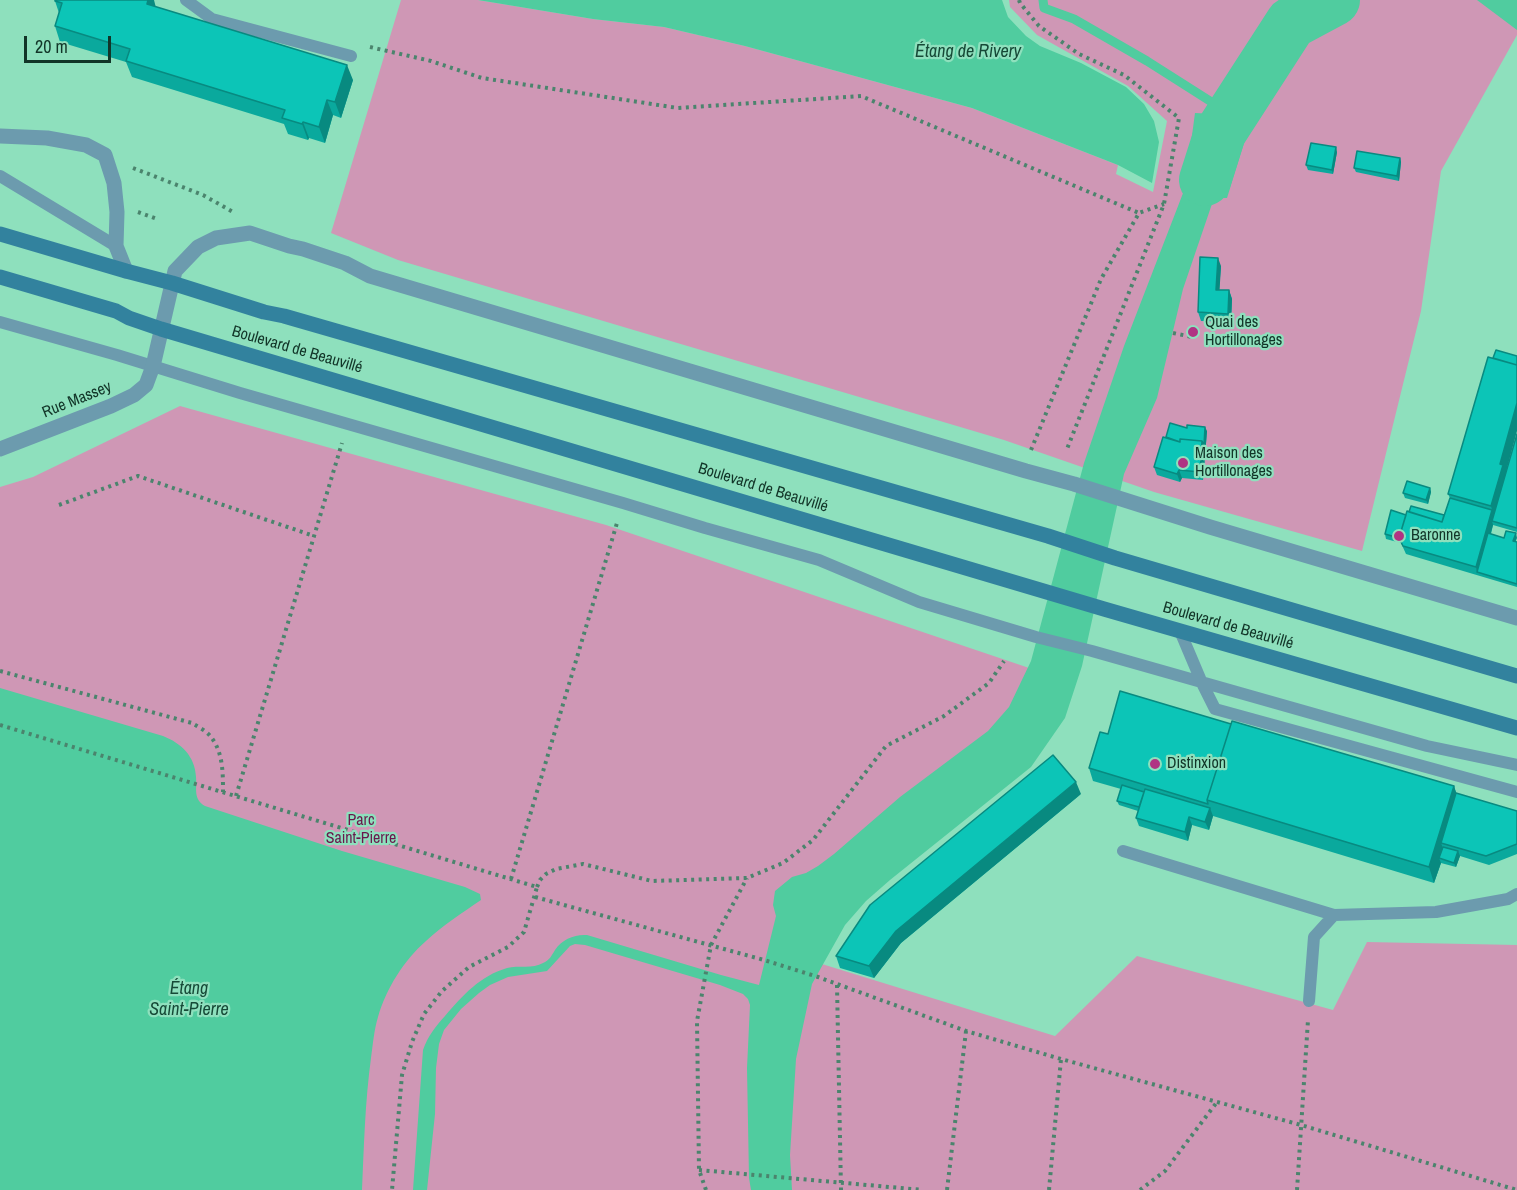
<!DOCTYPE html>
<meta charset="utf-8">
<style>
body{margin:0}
#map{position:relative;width:1517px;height:1190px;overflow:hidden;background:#8ee0bd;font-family:"Archivo Narrow",sans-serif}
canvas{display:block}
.scale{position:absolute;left:24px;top:36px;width:87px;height:27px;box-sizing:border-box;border:3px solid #123528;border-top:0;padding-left:8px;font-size:18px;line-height:21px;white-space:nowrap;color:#123528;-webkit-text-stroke:4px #8ee0bd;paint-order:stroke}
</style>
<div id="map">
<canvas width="1517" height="1190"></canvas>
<div class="scale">20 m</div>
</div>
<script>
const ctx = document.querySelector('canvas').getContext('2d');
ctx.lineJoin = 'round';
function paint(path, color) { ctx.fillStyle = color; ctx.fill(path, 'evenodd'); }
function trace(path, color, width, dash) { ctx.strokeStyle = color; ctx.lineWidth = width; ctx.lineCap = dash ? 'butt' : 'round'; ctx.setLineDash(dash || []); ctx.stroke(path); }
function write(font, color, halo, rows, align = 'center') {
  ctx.font = font + ' "Archivo Narrow",sans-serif'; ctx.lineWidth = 4.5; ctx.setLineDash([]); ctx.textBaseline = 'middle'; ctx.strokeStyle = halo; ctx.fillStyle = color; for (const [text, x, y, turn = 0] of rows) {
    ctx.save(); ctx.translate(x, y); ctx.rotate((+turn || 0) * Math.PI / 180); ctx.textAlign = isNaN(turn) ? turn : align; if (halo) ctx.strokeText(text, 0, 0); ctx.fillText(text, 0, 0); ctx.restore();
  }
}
paint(new Path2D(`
 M401,0h77l115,19 71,8 81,19 227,62 146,57 -2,9 37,18 14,-71 -39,-35 -91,-51 -27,-28 -1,-7h508v35l-76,136 -20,140 -59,240 -208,-59 -150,-52 -606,-180 -67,-27z
 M180,406l426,119 432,146 -26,56 -229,225 272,84 82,-80 196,54 34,-68 150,3v245h-1517v-703l33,-10z`), '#cf97b5');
paint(new Path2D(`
 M478,0h524l6,17 18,19 14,10 41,17 45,24 18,17 10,17 5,21 -7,41 -34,-18 -146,-57 -227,-62 -81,-19 -71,-8z
 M1477,0h40v30z
 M1254,111l-27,87h-13l-31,91 -26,109 -33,76 -42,192 -17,52 -34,49 -141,113 -24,21 -21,24 -33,59 -16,75 -6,96 2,35h-41l-2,-12 -2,-110 3,-63 -2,-6 -5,-5 -23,-9 -135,-40 -10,-1 -5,2 -23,25 -39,6 -18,8 -11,8 -18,16 -17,21 -5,14 -3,24 -1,46 -8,76h-14l10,-140c5,-14 12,-23 22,-34 18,-21 35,-40 62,-48 11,-3 26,1 36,-5 6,-2 9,-8 12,-13 7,-11 20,-16 32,-15l134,40 38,10 17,-69 -3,-11 2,-14 17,-14 14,-4 12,-7 16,-12 66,-57 88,-66 21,-24 22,-46 53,-198 40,-117 61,-158 10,-75 37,2z
 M0,688l163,48c18,7 32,20 33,41 1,12 -3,22 9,29l137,45 123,36 15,7 1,6c-19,13 -38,25 -55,41 -22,19 -40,48 -48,76 -4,13 -5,27 -7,41 -6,44 -7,88 -9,132h-362z`), '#50cc9f');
trace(new Path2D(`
 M1043,0l1,8 30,11 73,42 85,54`), '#50cc9f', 9);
trace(new Path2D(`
 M1205,180l15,-47 71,-110 43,-23`), '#50cc9f', 52);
trace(new Path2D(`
 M1019,0l1,3 19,23 40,28 45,21 55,43 -15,86 -97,245
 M370,47l61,14 51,17 196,30 183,-12 278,117
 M133,168l70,27 30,17
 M138,212l19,7
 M1173,333l19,4
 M1031,450l70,-171 38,-66 25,-9
 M59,505l79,-29 176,60
 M0,671l192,52c6,4 15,8 19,14 12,15 12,36 12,55
 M0,725l537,162 -13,45 -16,15 -39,20 -27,24 -18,23 -12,28 -10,33 -10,115
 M236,796l106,-353
 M511,879l106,-356
 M537,887l3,-7 6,-6 10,-5 27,-5 69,17 95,-3 36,-15 30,-23 73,-94 58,-30 45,-33 15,-22
 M535,897l229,63 54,17 148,54 95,28 240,66 216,65
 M837,985l4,205
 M699,1170l224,20
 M706,1190l-7,-20 -2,-149 14,-76 36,-67
 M947,1190l19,-159
 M1049,1190l12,-131
 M1140,1190l25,-19 52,-69
 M1297,1190l11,-170`), '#4b846d', 4, [3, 4.5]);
trace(new Path2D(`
 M186,0l26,19 139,37
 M0,176l116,70
 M0,322l117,33 123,38 383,110 82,25 114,32 100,42 117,35 56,14 335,95 90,19
 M1180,631l22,52 13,26 302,83
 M1123,851l211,64
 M1309,1001l5,-64 20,-22 102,-3 72,-13 9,-5`), '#6c9bae', 12);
trace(new Path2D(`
 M0,136l47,2 39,7 19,10 9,28 3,29 -1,34 10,25
 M0,449l111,-43 23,-11 12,-10 7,-19 22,-95 23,-24 18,-9 34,-5 39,13 14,3 42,14 25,13 656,195 48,13 136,43 307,91`), '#6c9bae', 15);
trace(new Path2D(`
 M0,234l126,37 46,12 92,29 20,4 764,220 67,22 402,118
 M0,277l116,34 13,7 32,11 943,280 413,119`), '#32829e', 15);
paint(new Path2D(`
 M55,1l101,6 197,73 -12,38 -8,-3 -8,28 -16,-5 -1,2 -20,-6 -4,-10 -152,-47 -6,-15 -66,-20 -5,-16 4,-13z
 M1337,152l-4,22 -25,-4 -2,-5z
 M1400,158l1,4 -2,19 -43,-9 -2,-4z
 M1221,266l-2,24h10l3,9 -1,23 -30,-1 -3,-9z
 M1187,428l20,3 -4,49 -21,-2 -2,4 -23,-7 -3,-8 12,-30z
 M1517,434v98l-24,-7 -2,9 26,8v45l-111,-33 -5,-11 -15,-4 -1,-5 21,-19h38l6,-17 -2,-4 58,-22v1z
 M1430,488l1,4 -3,12 -23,-6 -2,-5z
 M1231,724l223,62 2,7 61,18v43l-28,11 -29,-9 -4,11 -15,-4 -7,20 -221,-67 -4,14 -17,-5 -4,16 -49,-15 -3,-8 2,-7 -19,-6 -2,-4 4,-12 -28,-8 -4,-13 19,-34z
 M1081,794l-180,149 -27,35 -34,-10 -4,-12z`), '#0aa99d');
paint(new Path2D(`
 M148,0h6l2,8 -9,-4z
 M347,65l6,15 -12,38 -6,-16z
 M327,100l6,15 -8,28 -6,-16z
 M303,122l6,16 -1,2 -6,-16z
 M1336,147l1,5 -4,22 -1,-4z
 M1400,158l1,4 -2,19 -2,-5z
 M1218,258l3,8 -2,33 -3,-9z
 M1229,290l3,9 -1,23 -3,-8z
 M1517,403v28l-11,41 1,5 -15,44 1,4 -13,47h-3l-1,-5 16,-57 -1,-4 9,-42z
 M1205,427l2,4 -4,49 -3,-8 2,-31z
 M1179,470l3,8 -2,4 -3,-8z
 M1430,488l1,4 -3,12 -2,-4z
 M1516,533l1,5 -3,7 -1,-4z
 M1076,782l5,12 -180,149 -27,35 -5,-12 27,-35z
 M1454,786l5,15 -18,42 3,8 -5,7 2,5 -7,20 -5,-16z
 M1210,808l3,8 -4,14 -4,-8z
 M1189,817l3,8 -4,16 -3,-9z
 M1458,851l2,5 -4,11 -2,-4z`), '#088a80');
const building = new Path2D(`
 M55,0h93l-1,4 200,61 -12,37 -8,-2 -8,27 -16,-5 -1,2 -20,-6 3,-8 -159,-49 4,-12 -75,-23 7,-23 -7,-2z
 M1311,143l25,4 -4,23 -26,-5z
 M1357,151l43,7 -3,18 -43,-8z
 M1200,257l18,1 -2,32h13l-1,24 -30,-2z
 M1496,350l21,6v9l-24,-7z
 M1488,357l29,8v38l-17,61 3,1 -12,41 -43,-12z
 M1170,423l17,5v-3l18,2 -1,18 -2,-4 -22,-2v3l-14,-5z
 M1517,434v94l-25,-7z
 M1163,437l17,5v-3l22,2 -2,31 -21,-2 -2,4 -23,-7z
 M1407,481l23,7 -4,12 -23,-7z
 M1450,498l42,12 -16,57 -73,-21 -4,-8 8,-27 35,11z
 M1411,506l33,9 -2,7 -33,-10z
 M1391,510l15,5 -7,23 -14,-4z
 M1506,531l10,2 -3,8 4,1v42l-40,-12 11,-39 16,5z
 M1120,691l111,33 -24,76 1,4 -119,-36 11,-36 8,2z
 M1232,721l222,65 -25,81 -222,-67z
 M1053,755l23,27 -180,149 -27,35 -33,-10 34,-51z
 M1122,785l22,7 -5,15 -22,-6z
 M1145,789l65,19 -5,14 -16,-5 -4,15 -49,-14z
 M1456,793l61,18v33l-31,12 -45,-13z
 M1443,847l15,4 -4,12 -15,-5z`);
paint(building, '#0cc5b7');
trace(building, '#088a80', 1.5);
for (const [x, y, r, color] of [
 [1193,332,6,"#b03383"],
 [1183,463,6,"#b03383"],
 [1399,536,6,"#b03383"],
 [1155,764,6,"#b03383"]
]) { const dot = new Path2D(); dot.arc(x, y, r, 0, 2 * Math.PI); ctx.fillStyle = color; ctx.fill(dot); trace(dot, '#8ee0bd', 2); }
write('16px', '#123528', '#8ee0bd', [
 ["Quai des",1205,323],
 ["Hortillonages",1205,341],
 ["Maison des",1195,454],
 ["Hortillonages",1195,472],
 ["Baronne",1411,536],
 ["Distinxion",1167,764]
], 'left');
write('16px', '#123528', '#8ee0bd', [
 ["Boulevard de Beauvillé",297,350,16],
 ["Rue Massey",77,400,-22],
 ["Boulevard de Beauvillé",763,488,17],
 ["Boulevard de Beauvillé",1228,626,16]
]);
write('16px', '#69184c', '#8ee0bd', [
 ["Parc",361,821],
 ["Saint-Pierre",361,839]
]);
write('italic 18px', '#164937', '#8ee0bd', [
 ["Étang de Rivery",968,52],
 ["Étang",189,989],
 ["Saint-Pierre",189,1010]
]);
</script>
